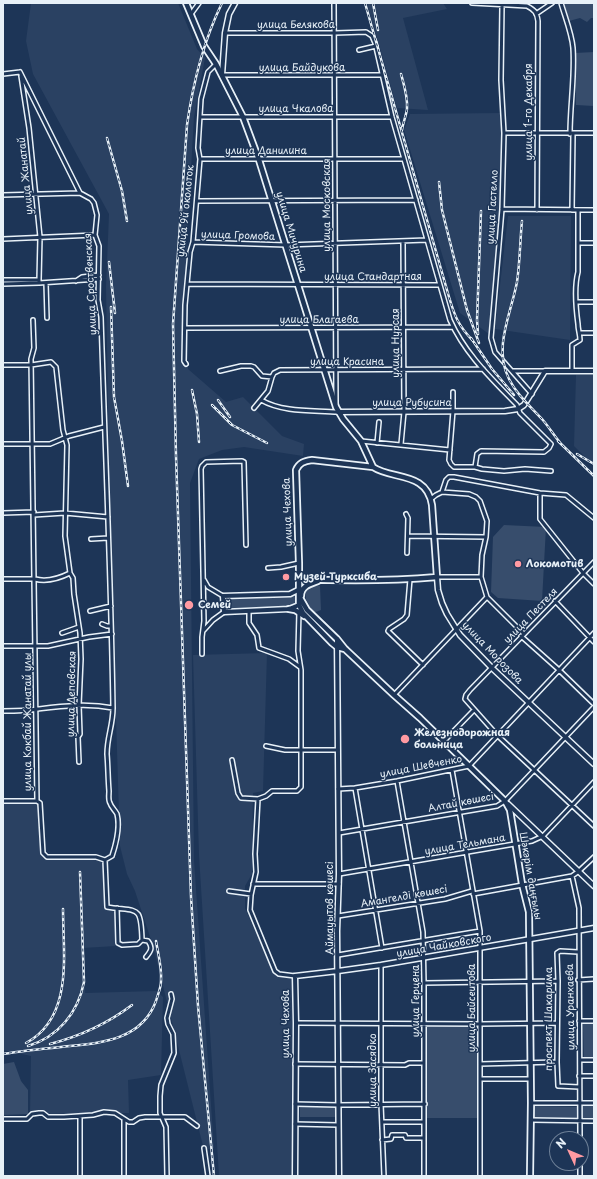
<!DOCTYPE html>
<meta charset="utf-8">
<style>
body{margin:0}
#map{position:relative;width:597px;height:1179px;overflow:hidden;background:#1d3557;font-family:"Playpen Sans",sans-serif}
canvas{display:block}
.frame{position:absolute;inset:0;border:4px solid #e8f1f8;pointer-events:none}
.north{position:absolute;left:549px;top:1131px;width:40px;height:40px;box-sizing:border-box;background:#1d3557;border:1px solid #6e8097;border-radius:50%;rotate:314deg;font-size:11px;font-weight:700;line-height:16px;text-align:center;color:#e8f1f8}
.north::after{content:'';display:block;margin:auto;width:14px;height:18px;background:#ff9aa2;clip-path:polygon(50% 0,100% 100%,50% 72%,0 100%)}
</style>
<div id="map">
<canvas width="597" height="1179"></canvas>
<div class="frame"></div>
<div class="north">N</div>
</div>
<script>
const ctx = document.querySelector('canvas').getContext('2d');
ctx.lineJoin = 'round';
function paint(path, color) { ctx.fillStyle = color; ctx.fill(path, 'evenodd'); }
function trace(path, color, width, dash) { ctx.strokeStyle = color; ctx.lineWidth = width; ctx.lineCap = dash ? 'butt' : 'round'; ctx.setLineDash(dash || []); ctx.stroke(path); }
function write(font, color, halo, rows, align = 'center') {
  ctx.font = font + ' "Playpen Sans",sans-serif'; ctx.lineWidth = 3; ctx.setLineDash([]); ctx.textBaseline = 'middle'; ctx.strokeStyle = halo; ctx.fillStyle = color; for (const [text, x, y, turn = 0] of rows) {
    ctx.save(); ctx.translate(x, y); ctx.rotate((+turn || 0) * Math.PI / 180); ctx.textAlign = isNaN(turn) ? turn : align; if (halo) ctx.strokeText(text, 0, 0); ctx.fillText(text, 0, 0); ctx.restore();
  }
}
paint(new Path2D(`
 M31,3h147l19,46 8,9 -11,59 -7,122 1,130 38,33 17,-5 39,39 22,8 -1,12 -59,-9 -22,3 -23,9 -9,24 4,377 20,288 -10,2 -51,-204 -18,-55 -8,-17 -7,-28 -10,-320 -4,-239 3,-73 -76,-140 -7,-33z
 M367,3h76l4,6 -44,9 25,92 -31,-2z
 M502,113l-1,97 -12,124 -29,-21 -56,-183 6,-16z
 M508,216h63l-1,124 -75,-11z
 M576,375h18v91l-20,-20z
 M267,653l-4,138 -10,2 -1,81 -7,12v22l29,66 18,5v197h-73l-20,-321 -6,-200z
 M33,802l5,1 2,10 4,44 59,2 3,48 9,2 1,37 -33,2 2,45 71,-2 7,6 -2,78 -33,5 1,33 -99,1 1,-58 -28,-6v-247z`), '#2a4162');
paint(new Path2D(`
 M564,3h30v15h-3l-4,4 -7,-4 -11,3z
 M594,52v54l-18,-1 -1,-52z
 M504,525l42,2 -4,74 -44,-3 -7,-6 2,-55z
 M305,586h15l1,24 -8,3 -7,-14z
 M291,596l4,1v8l-3,2 -65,1 -2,-2v-7l3,-2z
 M427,1024h51v94h-51z
 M583,1024h11v35l-10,1z
 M14,1062l7,19 7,9v24l-25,1v-51z
 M300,1106h36v11h-36z
 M532,1106l46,1v11h-46z
 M581,1106h13v12h-13z`), '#374d6c');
const street = new Path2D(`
 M334,3l2,400
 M472,3l55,3c8,4 10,7 11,15l-1,189
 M561,3c4,14 11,31 12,45 2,28 -3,57 -3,86
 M502,6l-1,74 3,53 -2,76 -11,129 4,14 37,42
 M191,14l8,-11
 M536,14l16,-11
 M225,33h110l31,-1 6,4 3,7 17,74 58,203c15,34 42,59 67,85l3,8 31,31 -2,4 -5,4 -63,-1 -4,3 -2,13
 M359,50l17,-4
 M20,72l60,121 11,6 3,4 3,12 -2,20 4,11 -1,54 3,17c4,131 10,261 12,391 0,17 -6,29 -6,46 1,12 1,25 2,37 0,4 -1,9 1,12 1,4 5,7 7,11 3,12 -1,30 -5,42l-7,4
 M3,74l17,-2
 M222,75h160
 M21,76l8,52 11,109 -1,43
 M200,117h192
 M504,133h90
 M200,159h204
 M3,195l77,-2
 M197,201l219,-1
 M502,209l92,1
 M572,210l1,-76
 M3,239l92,-4
 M193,242l93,3 141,-5
 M578,243h16
 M3,280h36v3l60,-4
 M76,281l6,-4 17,-2
 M46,283l1,35
 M3,284l36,-1
 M187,284l252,1
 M577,302h17
 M33,320l1,28 -3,11 6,442 3,2 3,50 4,4h49l9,3 2,47c31,5 34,-3 35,33l-4,4 -16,1 -4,-2 -1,-35
 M185,328l268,-1
 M580,333h14
 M186,364l-2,-3 1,-56 5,-53 3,-10 7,-83 -2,-11 3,-49 7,-27 8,-8
 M3,365h28l20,-3 5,5 7,63 4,15 -2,91 5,37 3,5 1,16 6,39 1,26 -2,46 1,29 -2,3 1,25
 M220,371l21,-5h10l3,1 8,9 10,1 2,-4 6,-3 203,-1
 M512,371h33
 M572,371v-26l8,-5c0,-6 -2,-10 -2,-16 -2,-15 -4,-37 0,-52v-62
 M453,392v19l-4,49 2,4 3,3h21l7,2 22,2 21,-2 26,2
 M261,400c23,13 52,10 77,12
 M254,408l14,-17 4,-14
 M361,441l89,9
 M377,443l2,-21
 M3,444h47l19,-8 35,-9
 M401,444l3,-32 -1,-171
 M442,492l4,-12 3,-3h5l86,16 26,2 28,23
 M540,493v26l43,54 11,11
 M431,499l5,-4 6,-3 27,2 7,3 4,4 7,20 -1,16 -4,18 -1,22 6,20 37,37
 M3,513l31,-1
 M406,514l2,4 -1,35
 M34,515l31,-2 43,4
 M408,536l78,1
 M91,539l17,-1
 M594,562l-124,128 -4,5 -1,4 32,36 97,91
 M268,568l13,-1 18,-4
 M437,577h44
 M3,579h32c11,3 25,-1 35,-6
 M410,579l-3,36 -3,4 -15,10 -1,2 35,34
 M204,580l4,7 15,9
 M555,601l39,41
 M90,611l21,-5
 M249,611v12l8,12 2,13 30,11 11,8
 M102,624l5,2h4
 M203,631l10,-11 11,-8
 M62,633l17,-6
 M521,636l37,33 36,35
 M3,646h45l41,-9 23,-3
 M202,654v-17l2,-16 -3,-152 1,-3 4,-4 36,-1 2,1 2,83
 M394,695l93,-98
 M3,711c12,0 23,0 35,-2 25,-3 49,-6 75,-1
 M444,741l30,-31
 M266,746l19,4h53
 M232,760l6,33 3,5 17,1 8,-3 6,-5h25l4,-4v-117l-3,-19 1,-40
 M452,770l28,161v245
 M397,781l26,151 1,51v193
 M355,788l27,160
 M338,789l17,-1 42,-7 72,-15 125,-133
 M258,799l-3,55 1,18 -5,23 -1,15 25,61 4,3 16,2
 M3,801h34
 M339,833l158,-27 8,-5 89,-94
 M339,874l193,-33 11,-5 51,-54
 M572,876l7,32 1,231
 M253,884h86
 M229,891l22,3
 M473,894l99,-18 7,-5 15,-14
 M338,916l107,-17 27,-8
 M142,940l6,1c5,7 3,10 -2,16
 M578,952l-18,-1 -3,2 1,28 -1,81 1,24 21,1
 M338,955l142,-24
 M381,965v139l3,72
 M578,980l16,-1
 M424,983l134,-2
 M579,1021h15
 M296,1023l184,1 77,-1
 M580,1060h14
 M295,1064l110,1 4,-2h15
 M480,1064l77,-2
 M579,1076h15
 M480,1079h51
 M531,1103h63
 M295,1104l43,1 87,-1
 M3,1119h24l5,-5 7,-1h4l5,4h16l29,-2 11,-3 11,1 14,9h4l6,-4 6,-1h40l12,9
 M124,1120v56
 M531,1120l63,1
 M382,1122h42
 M295,1124l43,1
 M382,1140l9,-1 1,-4h13l1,3h18
 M204,1148l4,28
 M580,1163v13
 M80,1176v-59
 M167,1176l-1,-49 -6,-14v-17l1,-11 13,-32 -1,-19 -5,-10 -1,-6 5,-19 -1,-5`);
const secondary = new Path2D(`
 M222,75l3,-42 4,-19 6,-11
 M338,412l167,-1 13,-2 6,-4 21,-34h49
 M437,577l1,13 4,13 5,11 13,21 32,33 102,96
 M298,590l-8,4 -67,2 1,16 65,-3 10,-4 1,-3
 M337,639l2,235 -2,57 2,245
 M508,804l86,82
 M295,1176l1,-153 -1,-47 43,-5 43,-6 213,-37`);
const primary = new Path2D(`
 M186,3l18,43 12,18 27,53 16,43 77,247 7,12 18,22 12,26
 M299,579c45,2 92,2 138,-2l-5,-72c-5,-34 -40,-25 -59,-38
 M299,596l8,14 30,29 8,10 49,46 26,23 85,83 5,9 12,74 7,28 2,191 -1,73
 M301,596c0,-10 9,-12 17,-15
 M289,609l6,1 9,6
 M345,649l-8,-2 -5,-4 -29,-30 -4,-8v-42l-3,-93c3,-7 8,-9 16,-10l61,7`);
trace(street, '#e8f1f8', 6);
trace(secondary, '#e8f1f8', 7);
trace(primary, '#e8f1f8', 8);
trace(street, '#1d3557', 3);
trace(secondary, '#1d3557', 4);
trace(primary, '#1d3557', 4.5);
const rail = new Path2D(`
 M365,3l84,294c6,20 9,28 24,44
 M373,3l5,27
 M401,74c3,11 7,23 6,35 -1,7 -4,14 -5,21
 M107,138l15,53 5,30
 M439,182l3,28 25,100 12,33
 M522,221c-2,20 -2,41 -5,61 -6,32 -24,66 -8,97 8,16 21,27 33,40 7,8 13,18 20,26
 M109,262l6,51
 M111,307l3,90 8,44 6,45
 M478,334l-1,-14 4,-109
 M471,338l21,31 22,26
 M192,390l5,24 2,28
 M218,400l12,17
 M212,405l20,20 35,18
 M558,441l36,35
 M577,454l17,10
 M26,1043c48,-26 37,-89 37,-134
 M50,1044c31,-8 57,-20 82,-39
 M28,1046c30,-9 50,-33 56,-64l-4,-110
 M3,1054c19,-3 38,-5 58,-7 37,-4 80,-5 95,-46 2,-7 5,-13 5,-20 1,-14 -3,-27 -5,-40
 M214,1176l-16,-170 -7,-109 -15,-441 -3,-132 14,-199c6,-42 16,-83 35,-122`);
trace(rail, '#e8f1f8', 2.5);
trace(rail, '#1d3557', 1, [3]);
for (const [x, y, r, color] of [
 [518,564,4,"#ff9aa2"],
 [286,577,4,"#ff9aa2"],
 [189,605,5,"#ff9aa2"],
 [405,739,5,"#ff9aa2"]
]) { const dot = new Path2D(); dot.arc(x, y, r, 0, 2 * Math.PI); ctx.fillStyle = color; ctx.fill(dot); trace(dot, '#1d3557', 1.5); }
write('10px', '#e8f1f8', '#1d3557', [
 ["улица Белякова",296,25],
 ["улица Байдукова",302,68],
 ["улица Чкалова",296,109],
 ["улица 1-го Декабря",529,112,-90],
 ["улица Данилина",266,151],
 ["улица Жанатай",26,176,-96],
 ["улица Московская",327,205,-90],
 ["улица Гастелло",493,207,-87],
 ["улица 9й околоток",186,211,-84],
 ["улица Мичурина",291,232,73],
 ["улица Громова",238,236,2],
 ["улица Стандартная",373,277],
 ["улица Сроственская",91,284,-93],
 ["улица Благаева",319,320],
 ["улица Нурсая",396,343,-90],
 ["улица Красина",347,362],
 ["улица Рубусина",412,403],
 ["улица Чехова",288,512,-92],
 ["улица Пестеля",531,616,-46],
 ["улица Морозова",492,653,46],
 ["улица Деповская",72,694,-89],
 ["улица Кокбай Жанатай улы",28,722,-90],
 ["улица Шевченко",421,767,-11],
 ["Алтай көшесі",461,803,-11],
 ["улица Тельмана",465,845,-10],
 ["Шәкәрім даңғылы",530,876,80],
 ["Амангелді көшесі",404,897,-10],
 ["Аймауытов көшесі",330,908,-90],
 ["улица Чайковского",444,946,-10],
 ["улица Герцена",416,1001,-90],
 ["улица Уранхаева",571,1007,-91],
 ["улица Байсеитова",472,1008,-90],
 ["проспект Шакарима",549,1019,-90],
 ["улица Чехова",286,1024,-90],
 ["улица Засядко",373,1070,-90]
]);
write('bold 10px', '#e8f1f8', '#1d3557', [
 ["Локомотив",526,564],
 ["Музей Турксиба",294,577],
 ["Семей",198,605],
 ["Железнодорожная",414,733],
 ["больница",414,745]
], 'left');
</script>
